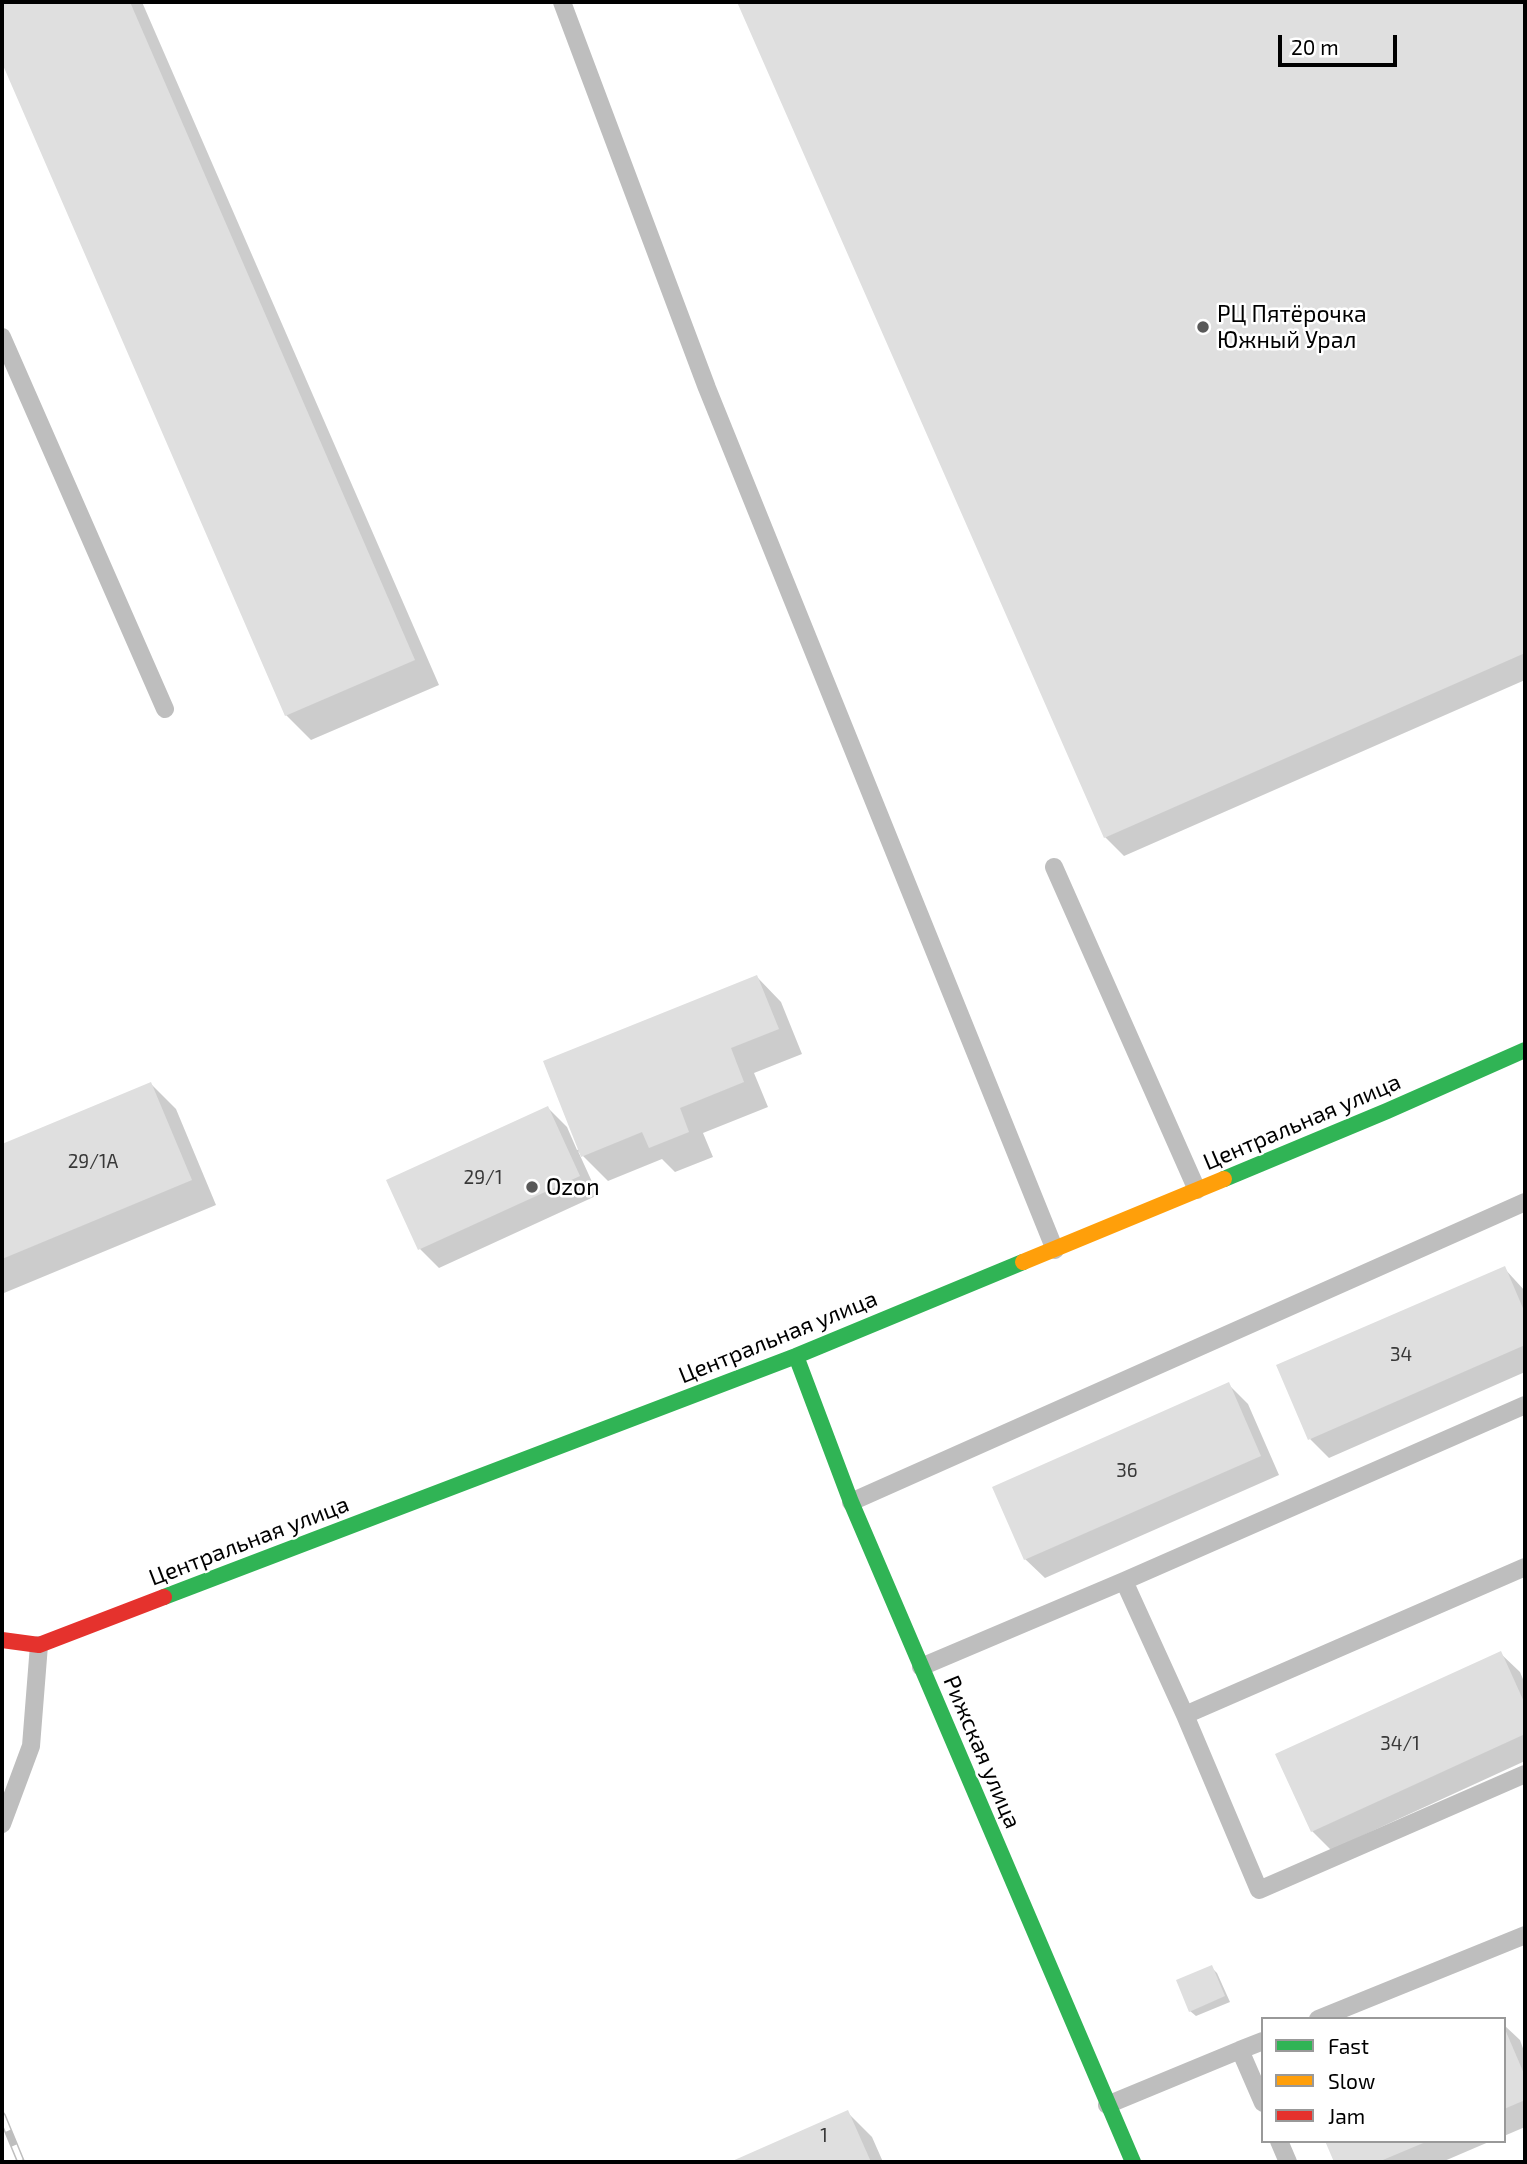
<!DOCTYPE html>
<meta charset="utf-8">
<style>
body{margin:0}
#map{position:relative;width:1527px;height:2164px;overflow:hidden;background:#fff;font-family:"Exo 2",sans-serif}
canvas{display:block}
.frame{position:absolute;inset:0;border:4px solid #000;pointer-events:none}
.legend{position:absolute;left:1261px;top:2017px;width:245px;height:126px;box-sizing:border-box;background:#fff;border:2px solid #999;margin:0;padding:9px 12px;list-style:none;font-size:21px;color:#000}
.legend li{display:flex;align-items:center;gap:14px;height:35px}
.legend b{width:35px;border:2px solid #999}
.scale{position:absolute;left:1278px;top:35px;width:119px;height:32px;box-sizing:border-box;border:4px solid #000;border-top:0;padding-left:9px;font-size:21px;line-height:24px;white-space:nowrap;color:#000;-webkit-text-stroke:5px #fff;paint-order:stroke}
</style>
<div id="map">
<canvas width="1527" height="2164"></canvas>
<div class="frame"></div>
<ul class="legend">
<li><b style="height:9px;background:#30b455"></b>Fast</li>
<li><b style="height:9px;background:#ff9f0a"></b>Slow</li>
<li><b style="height:9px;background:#e5322d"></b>Jam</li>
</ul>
<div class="scale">20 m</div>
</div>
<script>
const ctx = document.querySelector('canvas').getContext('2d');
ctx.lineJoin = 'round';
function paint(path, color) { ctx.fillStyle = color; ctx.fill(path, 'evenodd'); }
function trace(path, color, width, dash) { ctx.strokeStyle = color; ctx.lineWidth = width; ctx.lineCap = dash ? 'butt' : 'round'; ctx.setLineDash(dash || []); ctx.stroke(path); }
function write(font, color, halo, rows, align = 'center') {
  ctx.font = font + ' "Exo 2",sans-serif'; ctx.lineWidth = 5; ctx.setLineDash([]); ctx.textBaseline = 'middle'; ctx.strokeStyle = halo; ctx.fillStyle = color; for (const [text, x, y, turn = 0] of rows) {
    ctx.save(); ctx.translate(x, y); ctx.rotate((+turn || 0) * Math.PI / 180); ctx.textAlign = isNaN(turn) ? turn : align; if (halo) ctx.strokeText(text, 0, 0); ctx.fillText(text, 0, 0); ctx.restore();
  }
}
paint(new Path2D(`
 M2,2h140l297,683 -128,55 -25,-25 -284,-657z
 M739,2h786v678l-401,176 -19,-19z
 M757,977l24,25 21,52 -48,19 14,34 -65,26 10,24 -38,15 -13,-13 -54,22 -30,-30 20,44 -159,73 -19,-19 -31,-68 159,-73 19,19 10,23 3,-1z
 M151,1084l25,25 40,96 -212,88 -2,-2v-145z
 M1504,1268l21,23v81l-196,86 -19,-19z
 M1229,1385l19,19 31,71 -234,103 -20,-19z
 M1500,1653l20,19 5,12v77l-194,89 -19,-19z
 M1211,1967l6,6 13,29 -34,14 -6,-5z
 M1504,2025l16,15 5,14v73l-21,9z
 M847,2112l25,25 11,25h-149z
 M1327,2141h164l-49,21h-106z`), '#0003');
paint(new Path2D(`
 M2,2h128l285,658 -130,56 -283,-653z
 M737,2h788v651l-421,185z
 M757,975l22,54 -48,19 13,34 -64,26 9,24 -40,16 -7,-16 -61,25 -38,-96z
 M151,1082l41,98 -190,79v-115z
 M548,1106l32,70 -162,74 -32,-70z
 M1505,1266l20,47v32l-217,95 -32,-75z
 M1229,1382l32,74 -237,104 -32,-73z
 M1501,1651l24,53v30l-214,98 -36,-78z
 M1212,1965l13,31 -36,16 -13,-32z
 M1504,2027l21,49v24l-21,9z
 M848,2110l23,52h-141z
 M1325,2141h103l-50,21h-44z`), '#dfdfdf');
trace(new Path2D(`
 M562,2l145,386 348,862
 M2,337l163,372
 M1054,867l143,323
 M851,1502l674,-300
 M1124,1581l61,134 74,175 266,-116
 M921,1667l203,-86 401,-176
 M1185,1715l340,-148
 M2,1824l29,-78 8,-101
 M1318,2019l207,-84
 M1263,2041l-23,9 23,53
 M1107,2105l133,-55
 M1279,2141l9,21`), '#bebebe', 18);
trace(new Path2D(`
 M1224,1179l163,-68 138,-61
 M796,1356l55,146 282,660
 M164,1597l632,-241 227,-94`), '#30b455', 16);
trace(new Path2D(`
 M1023,1262l201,-83`), '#ff9f0a', 16);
trace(new Path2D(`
 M2,1640l37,5 125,-48`), '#e5322d', 16);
const rail = new Path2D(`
 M2,2116l19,46`);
trace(rail, '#bebebe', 8);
trace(rail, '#fff', 5, [16]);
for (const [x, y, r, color] of [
 [1203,327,7,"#595959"],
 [532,1187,7,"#595959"]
]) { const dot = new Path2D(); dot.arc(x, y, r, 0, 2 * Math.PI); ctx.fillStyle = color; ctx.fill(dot); trace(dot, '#fff', 2.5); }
write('19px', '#383838', null, [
 ["29/1А",93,1162],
 ["29/1",483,1178],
 ["34",1401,1355],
 ["36",1127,1471],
 ["34/1",1400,1744],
 ["1",824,2136]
]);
write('23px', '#000', '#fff', [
 ["РЦ Пятёрочка",1217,314],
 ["Южный Урал",1217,340],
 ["Ozon",546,1187]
], 'left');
write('23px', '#000', '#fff', [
 ["Центральная улица",1302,1122,-23],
 ["Центральная улица",778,1337,-22],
 ["Центральная улица",249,1541,-21],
 ["Рижская улица",982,1752,67]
]);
</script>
